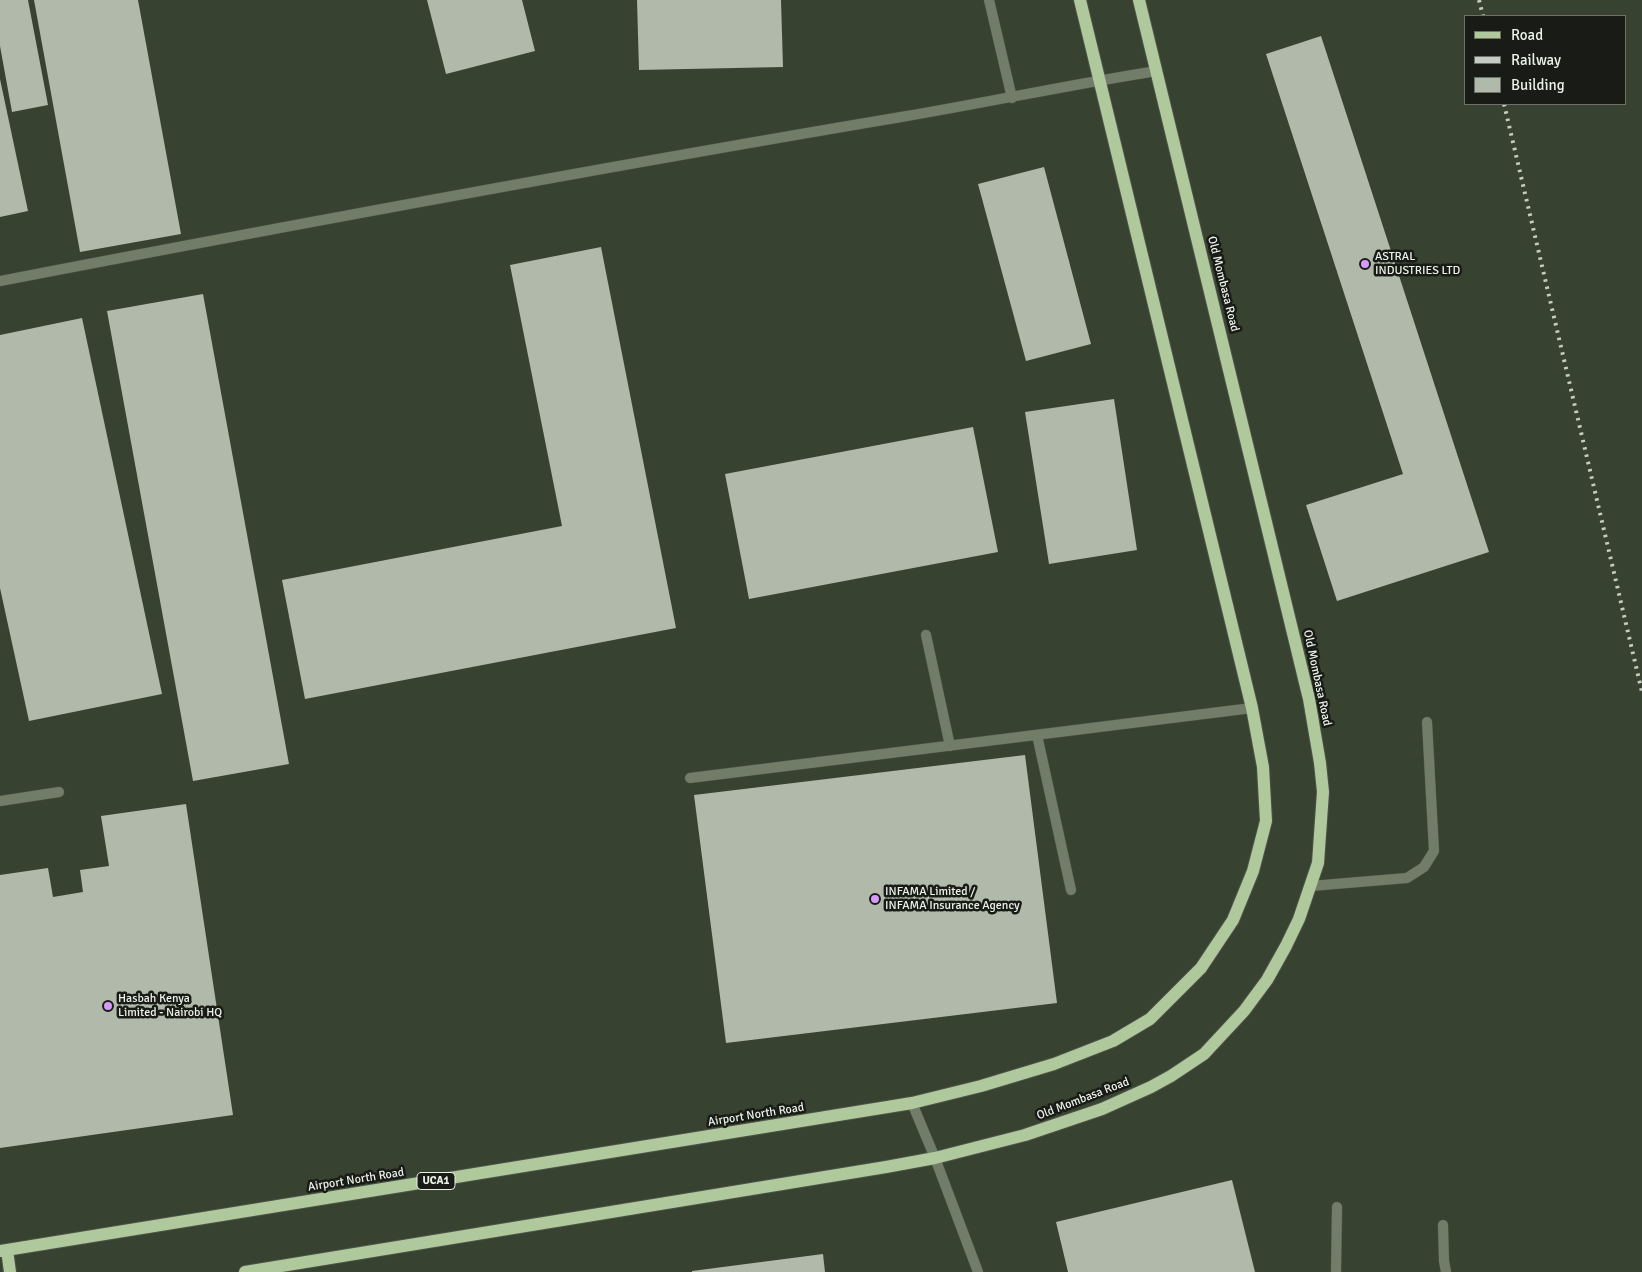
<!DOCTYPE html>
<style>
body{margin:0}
#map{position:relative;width:1642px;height:1272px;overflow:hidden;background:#2e3529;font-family:Signika,sans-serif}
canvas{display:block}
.legend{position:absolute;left:1464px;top:15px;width:162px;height:90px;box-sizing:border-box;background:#181b16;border:1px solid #6d716a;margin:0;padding:6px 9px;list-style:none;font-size:15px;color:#ecf1e9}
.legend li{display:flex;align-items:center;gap:10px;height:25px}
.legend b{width:25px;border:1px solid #6d716a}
</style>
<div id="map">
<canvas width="1642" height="1272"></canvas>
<ul class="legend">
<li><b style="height:6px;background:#afc89c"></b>Road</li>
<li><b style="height:6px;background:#c6cbc3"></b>Railway</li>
<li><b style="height:14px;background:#b0b9aa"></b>Building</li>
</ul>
</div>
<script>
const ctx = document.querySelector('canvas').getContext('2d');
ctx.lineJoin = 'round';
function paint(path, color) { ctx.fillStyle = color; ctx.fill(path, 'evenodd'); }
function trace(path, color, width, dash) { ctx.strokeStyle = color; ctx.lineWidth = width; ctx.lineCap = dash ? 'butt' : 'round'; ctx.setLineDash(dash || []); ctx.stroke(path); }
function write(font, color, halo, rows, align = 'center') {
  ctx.font = font + ' Signika,sans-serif'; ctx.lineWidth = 5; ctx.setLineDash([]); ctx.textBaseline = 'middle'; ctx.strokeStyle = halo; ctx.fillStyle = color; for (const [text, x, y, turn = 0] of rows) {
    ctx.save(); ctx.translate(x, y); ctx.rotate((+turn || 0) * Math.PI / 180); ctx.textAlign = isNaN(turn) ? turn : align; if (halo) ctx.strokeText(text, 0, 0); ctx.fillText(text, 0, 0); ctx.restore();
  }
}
paint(new Path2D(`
 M0,0h1642v1272h-1642zM1466,16h160v88h-160z`), '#384231');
paint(new Path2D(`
 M0,0h28l20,105 -36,7 -12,-66z
 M34,0h104l43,234 -101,18z
 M427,0h95l13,51 -89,23z
 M637,0h144l2,67 -144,3z
 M1321,36l168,516 -152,49 -31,-96 97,-31 -137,-420z
 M0,79l28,132 -28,6z
 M1044,167l47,177 -65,17 -48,-177z
 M601,247l75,381 -371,71 -23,-119 280,-54 -52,-261z
 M203,294l86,470 -96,17 -86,-470z
 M82,318l80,376 -133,27 -29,-133v-253z
 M1114,399l23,151 -88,14 -24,-152z
 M973,427l25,125 -249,47 -24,-125z
 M1025,755l32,248 -331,40 -32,-248z
 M186,804l47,311 -233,33v-273l48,-7 5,29 30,-5 -3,-22 29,-4 -8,-50z
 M1232,1180l23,92h-187l-12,-50z
 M823,1254l2,18h-133v-1z`), '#b0b9aa');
const lane = new Path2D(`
 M989,0l23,98
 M0,281c302,-58 604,-114 907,-165 83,-14 166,-32 250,-45
 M926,635l24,111
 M1037,735l34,155
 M690,778l562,-70
 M0,801l59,-9
 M1311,886l96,-8 17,-11 10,-16 -7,-129
 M912,1103l23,55 43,114
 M1443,1225l1,36 2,11
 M1336,1272l1,-65`);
const primary = new Path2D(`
 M7,1250l3,22
 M0,1251l912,-148 69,-17 73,-22 59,-23 37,-22 51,-51 32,-48 20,-49 13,-50 -3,-54 -11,-59 -172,-708
 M245,1272l641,-105 49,-9 90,-23 77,-26 49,-22 20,-11 33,-22 40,-43 23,-31 19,-34 13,-27 19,-56 5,-71 -3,-29 -11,-64 -170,-699`);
trace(lane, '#4c5348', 11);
trace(primary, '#4c5348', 14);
trace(lane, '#717d68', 10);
trace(primary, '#afc89c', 12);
trace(new Path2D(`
 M1479,0l4,16
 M1504,104l138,588`), '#c6cbc3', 4, [2.5, 5]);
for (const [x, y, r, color] of [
 [1365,264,5,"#d69bfa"],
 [875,899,5,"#d69bfa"],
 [108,1006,5,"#d69bfa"]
]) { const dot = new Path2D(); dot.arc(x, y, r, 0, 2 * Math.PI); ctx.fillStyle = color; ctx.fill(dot); trace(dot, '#181b16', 2); }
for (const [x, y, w] of [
 [436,1181,38]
]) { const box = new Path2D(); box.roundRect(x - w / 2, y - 8.5, w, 17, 4); ctx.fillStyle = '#181b16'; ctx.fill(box); trace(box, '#ecf1e9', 1); }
write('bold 11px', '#ecf1e9', null, [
 ["UCA1",436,1181]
]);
write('12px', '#ecf1e9', '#181b16', [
 ["ASTRAL",1375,257],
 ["INDUSTRIES LTD",1375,271],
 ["INFAMA Limited /",885,892],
 ["INFAMA Insurance Agency",885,906],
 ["Hasbah Kenya",118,999],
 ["Limited - Nairobi HQ",118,1013]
], 'left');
write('12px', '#ecf1e9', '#181b16', [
 ["Old Mombasa Road",1223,284,76],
 ["Old Mombasa Road",1317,678,78],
 ["Old Mombasa Road",1083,1099,-21],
 ["Airport North Road",756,1115,-9],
 ["Airport North Road",356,1180,-9]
]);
</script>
